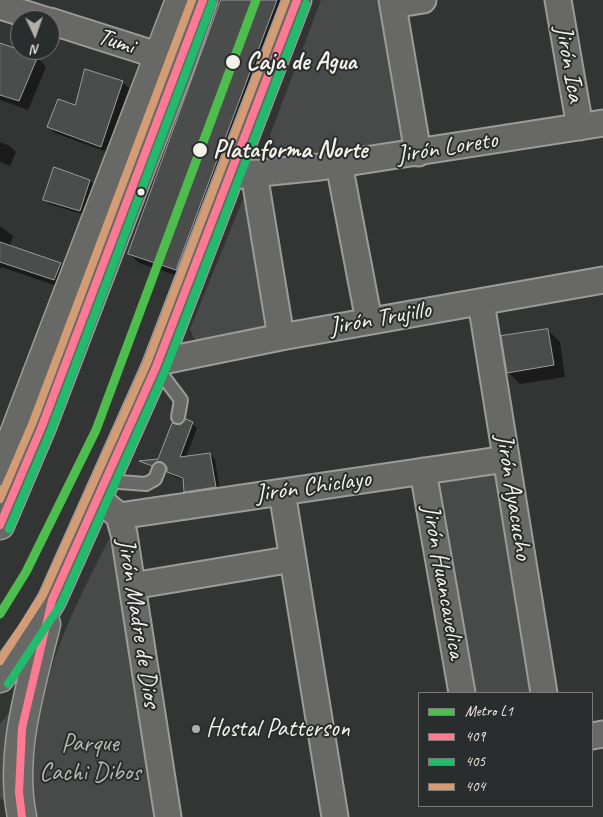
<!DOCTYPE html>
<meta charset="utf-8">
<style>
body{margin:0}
#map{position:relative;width:603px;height:817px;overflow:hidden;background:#333434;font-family:Caveat,sans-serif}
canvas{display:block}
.legend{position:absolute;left:418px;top:692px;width:175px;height:115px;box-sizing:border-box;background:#2a2d2e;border:1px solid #7b7b78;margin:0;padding:6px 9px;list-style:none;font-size:15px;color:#f4f1e8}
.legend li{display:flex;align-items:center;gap:10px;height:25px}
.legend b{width:25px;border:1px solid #7b7b78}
.north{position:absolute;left:10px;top:10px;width:50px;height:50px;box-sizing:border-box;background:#2a2d2e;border:1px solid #7b7b78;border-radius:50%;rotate:177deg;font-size:14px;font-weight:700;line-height:20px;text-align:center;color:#f4f1e8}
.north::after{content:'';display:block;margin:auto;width:18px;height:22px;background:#b0afa9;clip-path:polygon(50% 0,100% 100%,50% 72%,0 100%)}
</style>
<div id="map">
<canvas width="603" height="817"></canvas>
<ul class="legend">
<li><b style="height:6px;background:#4dbe4d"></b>Metro L1</li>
<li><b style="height:6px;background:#fe7a93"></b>409</li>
<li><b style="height:6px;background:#20bc6c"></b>405</li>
<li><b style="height:6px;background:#d39c74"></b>404</li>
</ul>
<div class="north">N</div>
</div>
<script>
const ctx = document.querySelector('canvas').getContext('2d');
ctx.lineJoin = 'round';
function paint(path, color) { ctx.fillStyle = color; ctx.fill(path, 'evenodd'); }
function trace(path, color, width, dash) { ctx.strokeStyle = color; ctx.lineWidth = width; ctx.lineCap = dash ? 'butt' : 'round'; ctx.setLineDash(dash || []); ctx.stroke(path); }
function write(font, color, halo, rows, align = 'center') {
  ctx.font = font + ' Caveat,sans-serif'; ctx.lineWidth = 4; ctx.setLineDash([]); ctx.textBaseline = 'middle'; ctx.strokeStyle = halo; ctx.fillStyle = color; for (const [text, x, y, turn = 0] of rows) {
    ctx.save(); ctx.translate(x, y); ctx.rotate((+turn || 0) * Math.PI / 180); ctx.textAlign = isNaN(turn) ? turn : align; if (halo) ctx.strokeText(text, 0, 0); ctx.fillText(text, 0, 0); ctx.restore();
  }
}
paint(new Path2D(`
 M321,0h63l20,140c-27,5 -98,24 -122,14 -8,-3 -10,-11 -12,-19z
 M248,187l26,144 -73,12 -7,-5 -4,-9z
 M496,472l39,221h-68l-35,-209z
 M109,539l5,11 42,267h-125c-2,-22 1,-42 4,-64 4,-35 10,-71 23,-104 14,-38 33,-74 51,-110z
 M22,696l-14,109 -8,-7v-74z`), '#484a49');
paint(new Path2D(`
 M222,0h67l-103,279 -47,-16 -10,-10z
 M0,44l37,13 9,10 -18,43 -28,-10z
 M122,82l7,6 -22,64 -52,-19 -6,-6 27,-20z
 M0,142l10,4 6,6 -6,14 -10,-4z
 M90,181l5,4 -10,30 -36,-11 -5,-5z
 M0,226l13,10 -3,10 50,18 9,8 -6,16 -62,-21 -1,4z
 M548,330l12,12 5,35 -45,7 -12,-12z
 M192,423l5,5 -11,29 24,-3 5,5 5,33 -30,4 -5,-5 -1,-11 -11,-4 -5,-5 -1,-5 -5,-1 -5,5 -15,-8 17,-2 22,-34z`), '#0007');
const building = new Path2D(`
 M221,0h56l-101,270 -48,-16z
 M0,43l38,13 -19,45 -19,-6z
 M85,69l38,12 -22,66 -54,-20 11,-28 17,6z
 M54,167l36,13 -10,31 -37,-11z
 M0,242l61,21 -7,17 -54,-18z
 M548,329l6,36 -47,8 -6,-37z
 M186,419l7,3 -13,35 30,-4 6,34 -32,5 -1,-14 -16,-6v-5l-5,-5 -5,-1 -5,5 -13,-5 19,-2 14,-36 8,2z`);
paint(building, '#4b4c4c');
trace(building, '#9b9b99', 1);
const lane = new Path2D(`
 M156,367l25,33 -3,17
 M106,481l40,3 9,-5 4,-10`);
const street = new Path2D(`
 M392,0l26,153
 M558,0l22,127
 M393,5l30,-5
 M0,6l45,14
 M50,21l129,41
 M339,164l30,157
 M254,173l27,164
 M231,176l89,-9 283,-44
 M481,302l63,391
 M158,362l123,-25 322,-57
 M423,471l39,222
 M282,492l53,325
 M106,505l13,11 5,18 44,283
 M119,516l387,-57
 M132,586l161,-27
 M592,736l11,-2`);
const secondary = new Path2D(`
 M0,471l180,-471`);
const primary = new Path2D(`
 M0,525l42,-99 139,-363 22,-63
 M0,678l32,-45 20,-33 104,-233 141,-367
 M22,817c-13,-63 9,-132 24,-193`);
trace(lane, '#9b9b99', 16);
trace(street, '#9b9b99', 29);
trace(secondary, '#9b9b99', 31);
trace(primary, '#9b9b99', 31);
trace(lane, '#686866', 12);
trace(street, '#686866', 25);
trace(secondary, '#686866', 28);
trace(primary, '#686866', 28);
trace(new Path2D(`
 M0,525l42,-99 161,-426
 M22,817l-3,-25 3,-64 30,-128 104,-233 141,-367`), '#fe7a93', 8);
trace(new Path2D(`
 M9,529l42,-99 161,-427
 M8,684l53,-80 104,-233 141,-367`), '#20bc6c', 8);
trace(new Path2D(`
 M0,499l33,-77 159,-422
 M0,661l43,-66 104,-232 139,-363`), '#d39c74', 8);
trace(new Path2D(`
 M0,614l26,-42 70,-142 160,-430`), '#4dbe4d', 9);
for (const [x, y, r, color] of [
 [233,62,8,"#f4f1e8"],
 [200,150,8,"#f4f1e8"],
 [141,192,4.5,"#f4f1e8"],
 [196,729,5,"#b0afa9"]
]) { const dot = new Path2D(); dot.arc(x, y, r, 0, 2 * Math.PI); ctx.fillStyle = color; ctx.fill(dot); trace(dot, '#2a2d2e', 2); }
write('25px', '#f4f1e8', '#2a2d2e', [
 ["Tumi",116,42,18],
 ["Jirón Ica",569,64,80],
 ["Jirón Loreto",447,148,-9],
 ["Jirón Trujillo",380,319,-10],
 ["Jirón Chiclayo",313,487,-8],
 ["Jirón Ayacucho",513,497,81],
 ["Jirón Huancavelica",443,582,80],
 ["Jirón Madre de Dios",138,623,81]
]);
write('bold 25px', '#f4f1e8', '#2a2d2e', [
 ["Caja de Agua",246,62],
 ["Plataforma Norte",213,150]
], 'left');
write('25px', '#f4f1e8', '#2a2d2e', [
 ["Hostal Patterson",206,729]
], 'left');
write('25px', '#b9b8b1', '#2a2d2e', [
 ["Parque",90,744],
 ["Cachi Dibos",90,773]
]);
</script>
